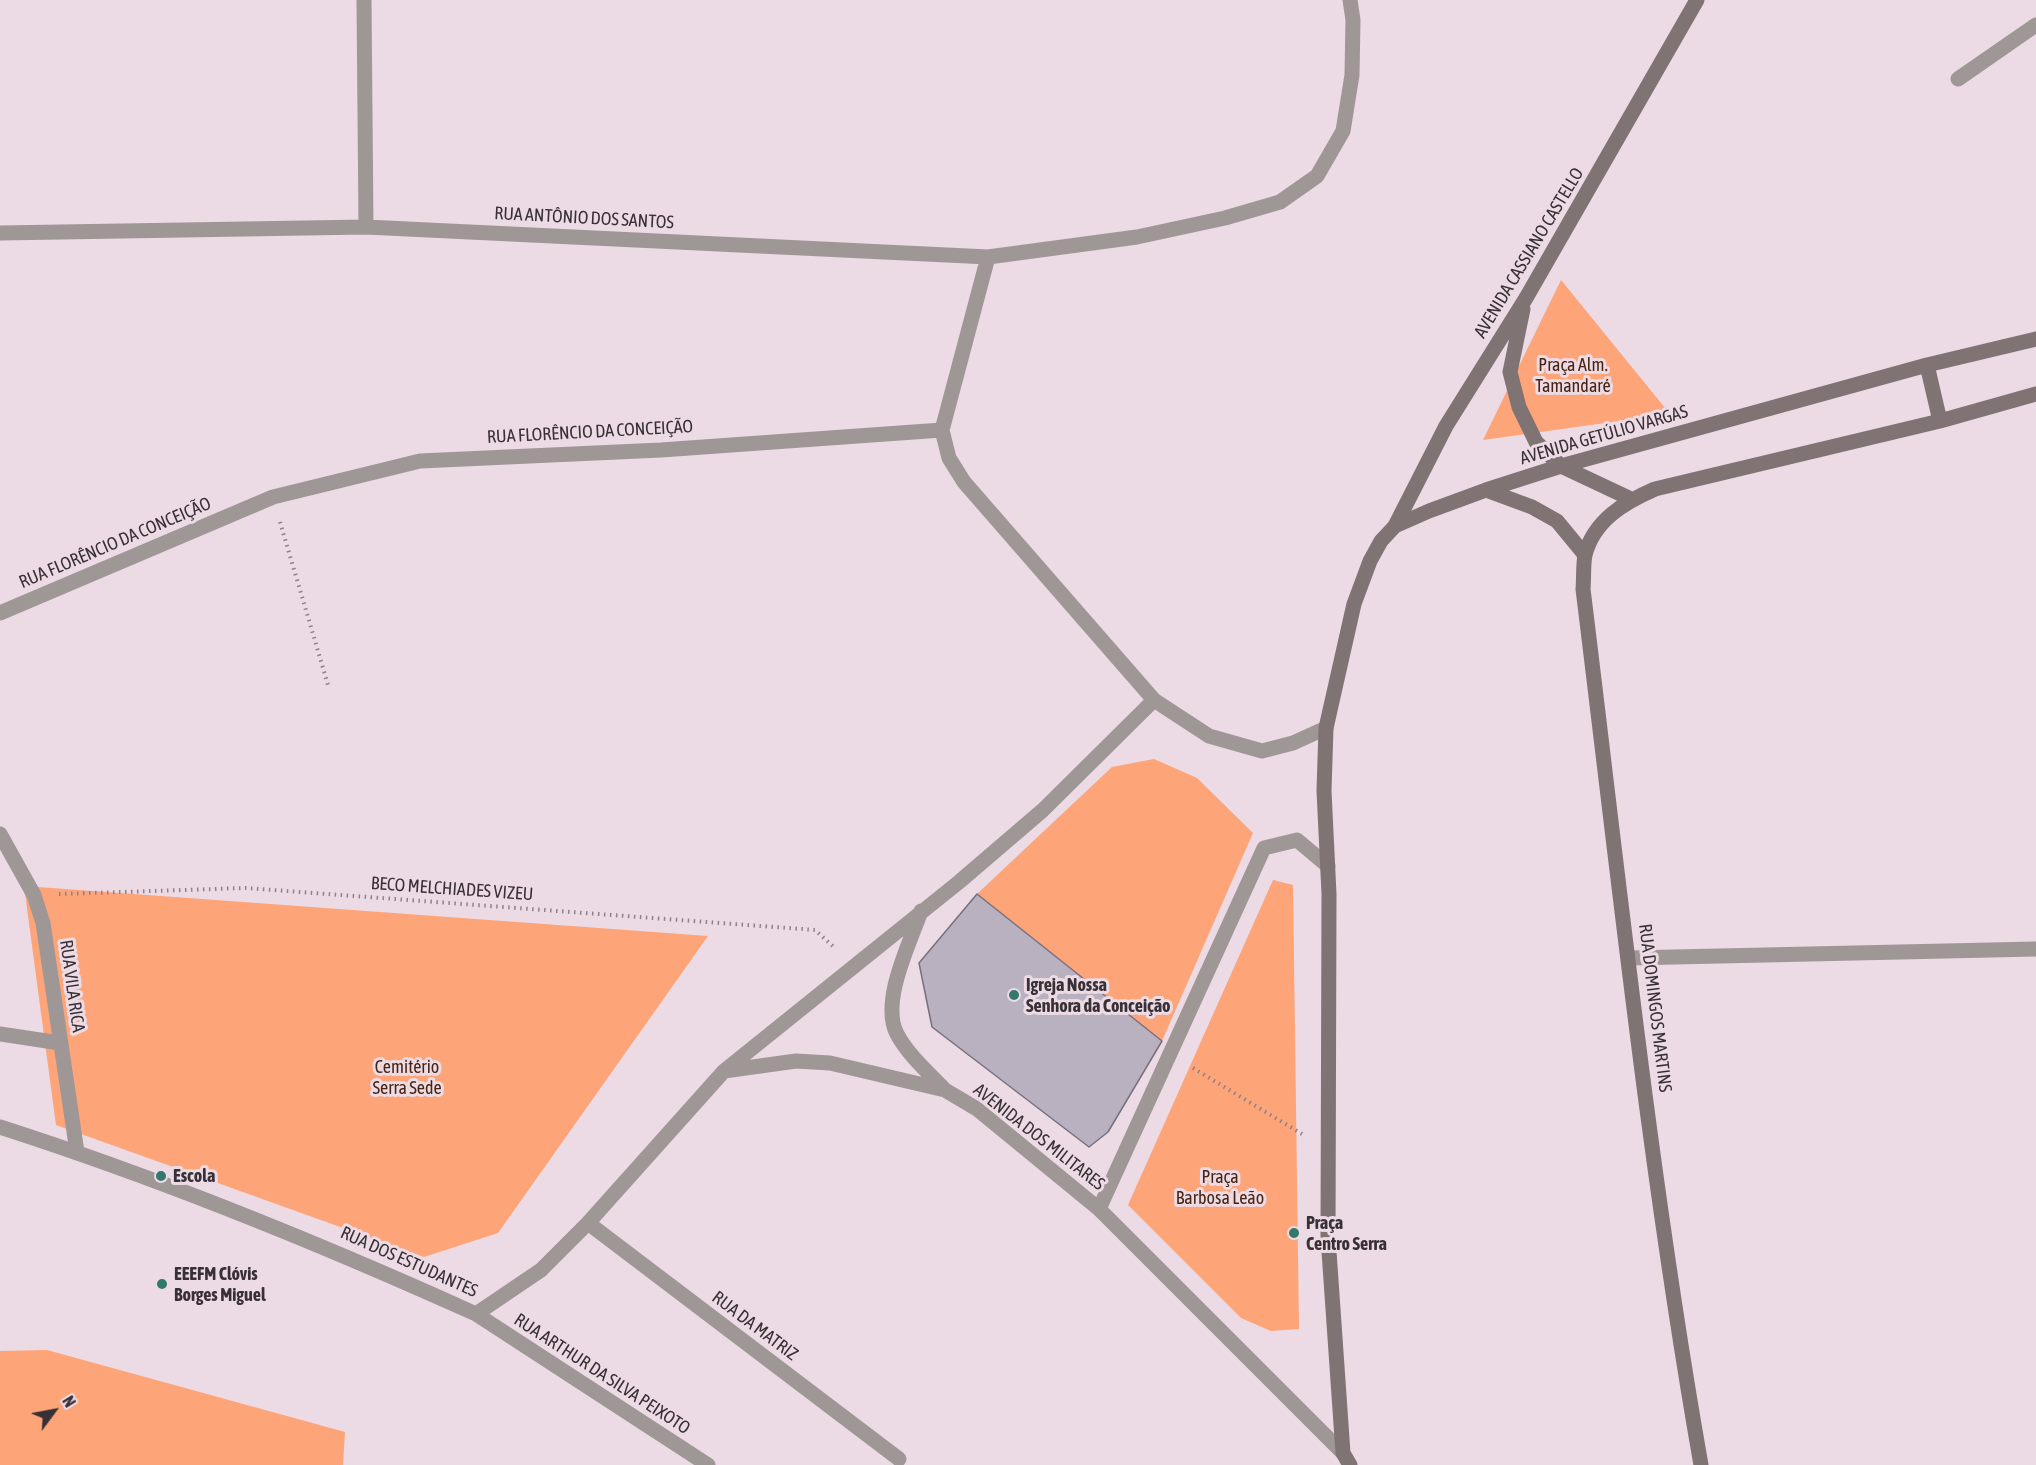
<!DOCTYPE html>
<meta charset="utf-8">
<style>
body{margin:0}
#map{position:relative;width:2036px;height:1465px;overflow:hidden;background:#ecdae4;font-family:"Asap Condensed",sans-serif}
canvas{display:block}
.north{position:absolute;left:24px;top:1381px;width:60px;height:60px;-webkit-text-stroke:4px #ecdae4;paint-order:stroke;rotate:58deg;font-size:16px;font-weight:700;line-height:24px;text-align:center;color:#373034}
.north::after{content:'';display:block;margin:auto;width:21px;height:27px;background:#373034;clip-path:polygon(50% 0,100% 100%,50% 72%,0 100%)}
</style>
<div id="map">
<canvas width="2036" height="1465"></canvas>
<div class="north">N</div>
</div>
<script>
const ctx = document.querySelector('canvas').getContext('2d');
ctx.lineJoin = 'round';
function paint(path, color) { ctx.fillStyle = color; ctx.fill(path, 'evenodd'); }
function trace(path, color, width, dash) { ctx.strokeStyle = color; ctx.lineWidth = width; ctx.lineCap = dash ? 'butt' : 'round'; ctx.setLineDash(dash || []); ctx.stroke(path); }
function write(font, color, halo, rows, align = 'center') {
  ctx.font = font + ' "Asap Condensed",sans-serif'; ctx.lineWidth = 6; ctx.setLineDash([]); ctx.textBaseline = 'middle'; ctx.strokeStyle = halo; ctx.fillStyle = color; for (const [text, x, y, turn = 0] of rows) {
    ctx.save(); ctx.translate(x, y); ctx.rotate((+turn || 0) * Math.PI / 180); ctx.textAlign = isNaN(turn) ? turn : align; if (halo) ctx.strokeText(text, 0, 0); ctx.fillText(text, 0, 0); ctx.restore();
  }
}
paint(new Path2D(`
 M1561,280l109,134 -187,26z
 M1154,759l43,19 56,55 -91,208 -185,-147 135,-127z
 M1273,880l20,5 6,444 -28,2 -30,-13 -113,-113z
 M24,886l684,50 -210,297 -74,24 -368,-132z
 M47,1350l298,82 -2,33h-343v-114z`), '#fda478');
const building = new Path2D(`
 M977,894l185,147 -54,91 -19,15 -157,-120 -13,-64z`);
paint(building, '#b9b0c0');
trace(building, '#77707e', 1.5);
trace(new Path2D(`
 M280,522l48,163
 M59,894l187,-6 569,42 20,18
 M1193,1068l109,66`), '#8e8289', 4, [1.5, 4.5]);
trace(new Path2D(`
 M364,0l2,227
 M1958,79l78,-54
 M0,233l366,-6 622,30 149,-20 88,-19 55,-16 37,-26 26,-45 9,-56 1,-55 -3,-20
 M942,430l46,-173
 M0,613l273,-116 147,-36 241,-11 281,-20 7,28 15,24 190,218 55,36 53,15 31,-8 33,-15
 M0,834l34,61 9,28 34,229
 M921,911c-11,32 -41,91 -24,123 11,21 32,39 48,56
 M1629,958l407,-9
 M0,1034l60,9
 M724,1071l72,-10 34,2 115,27 32,19 122,100 244,244
 M0,1127c162,52 321,117 476,187l65,-44 47,-47 136,-152 235,-189 84,-72 111,-110
 M1099,1209l165,-361 33,-8 31,26
 M588,1223l311,236
 M476,1314l232,151`), '#9f9696', 15);
trace(new Path2D(`
 M1523,309l-13,63 9,35 17,35 25,24 70,33
 M1927,365l13,56
 M1486,490l46,17 25,14 28,34
 M1395,526l51,-100 80,-128 171,-298
 M1350,1465l-7,-12 -15,-216 1,-343 -5,-103 2,-63 28,-124 16,-43 11,-20 14,-15 34,-15 57,-21 75,-24 366,-101 109,-26
 M1701,1465c-51,-290 -82,-584 -118,-876 1,-11 0,-24 2,-34 9,-35 40,-53 70,-66l285,-68 96,-27`), '#807373', 15);
for (const [x, y, r, color] of [
 [1014,995,6,"#34786c"],
 [161,1176,6,"#34786c"],
 [1294,1233,6,"#34786c"],
 [162,1284,6,"#34786c"]
]) { const dot = new Path2D(); dot.arc(x, y, r, 0, 2 * Math.PI); ctx.fillStyle = color; ctx.fill(dot); trace(dot, '#ecdae4', 2); }
write('18px', '#373034', '#ecdae4', [
 ["RUA ANTÔNIO DOS SANTOS",584,218,3],
 ["AVENIDA CASSIANO CASTELLO",1529,253,-59],
 ["RUA FLORÊNCIO DA CONCEIÇÃO",590,432,-3],
 ["AVENIDA GETÚLIO VARGAS",1604,435,-16],
 ["RUA FLORÊNCIO DA CONCEIÇÃO",115,543,-23],
 ["BECO MELCHIADES VIZEU",452,889,4],
 ["RUA VILA RICA",72,986,82],
 ["RUA DOMINGOS MARTINS",1655,1008,83],
 ["AVENIDA DOS MILITARES",1039,1137,38],
 ["RUA DOS ESTUDANTES",409,1262,24],
 ["RUA DA MATRIZ",755,1326,37],
 ["RUA ARTHUR DA SILVA PEIXOTO",602,1374,33]
]);
write('18px', '#472411', '#ecdae4', [
 ["Praça Alm.",1573,365],
 ["Tamandaré",1573,386],
 ["Cemitério",407,1067],
 ["Serra Sede",407,1088],
 ["Praça",1220,1177],
 ["Barbosa Leão",1220,1198]
]);
write('bold 18px', '#373034', '#ecdae4', [
 ["Igreja Nossa",1026,985],
 ["Senhora da Conceição",1026,1006],
 ["Escola",173,1176],
 ["Praça",1306,1223],
 ["Centro Serra",1306,1244],
 ["EEEFM Clóvis",174,1274],
 ["Borges Miguel",174,1295]
], 'left');
</script>
